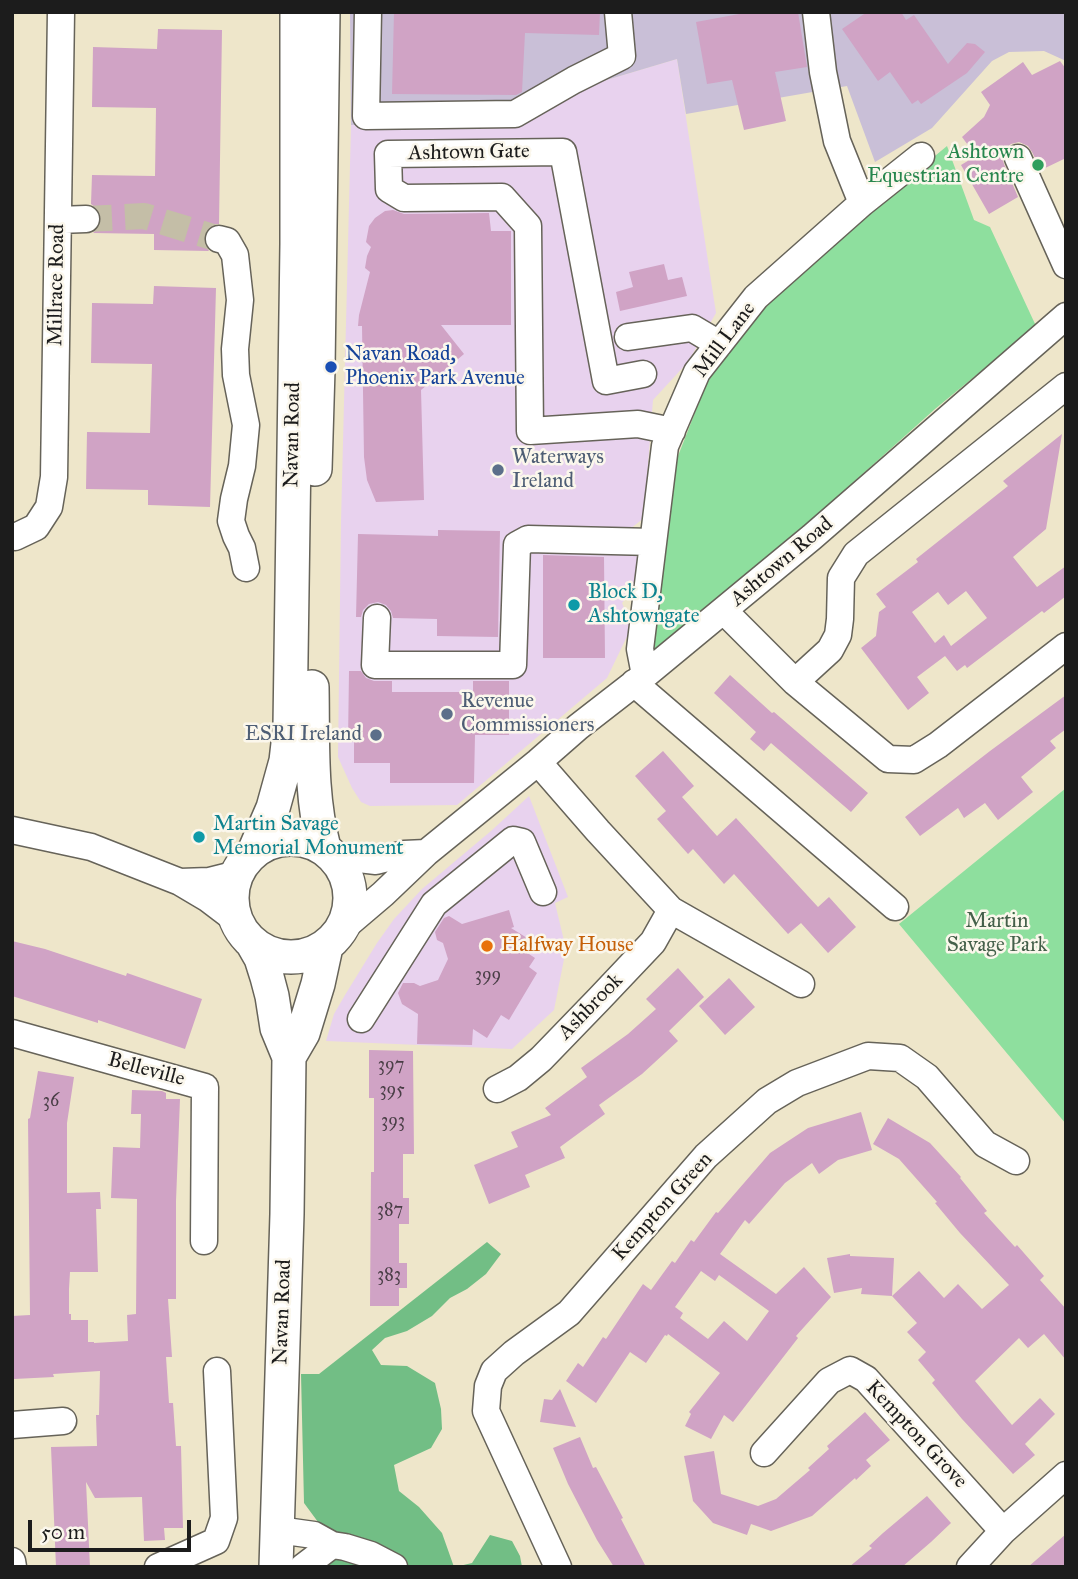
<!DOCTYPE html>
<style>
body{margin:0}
#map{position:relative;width:1078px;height:1579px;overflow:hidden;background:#eee6ca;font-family:"IM FELL Great Primer",serif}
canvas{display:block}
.frame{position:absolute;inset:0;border:14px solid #1c1c1c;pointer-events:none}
.scale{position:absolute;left:28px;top:1520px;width:163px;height:32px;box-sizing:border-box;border:4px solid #1c1c1c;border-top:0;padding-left:9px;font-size:21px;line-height:24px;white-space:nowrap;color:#1c1c1c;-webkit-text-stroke:5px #fbf7ec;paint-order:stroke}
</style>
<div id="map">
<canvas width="1078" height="1579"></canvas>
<div class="frame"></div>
<div class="scale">50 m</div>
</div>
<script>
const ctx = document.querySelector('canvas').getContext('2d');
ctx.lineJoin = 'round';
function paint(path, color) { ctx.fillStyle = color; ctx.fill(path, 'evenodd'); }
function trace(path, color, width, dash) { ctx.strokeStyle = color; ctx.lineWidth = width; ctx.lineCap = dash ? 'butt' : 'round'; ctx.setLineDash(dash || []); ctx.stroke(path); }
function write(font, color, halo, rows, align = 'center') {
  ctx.font = font + ' "IM FELL Great Primer",serif'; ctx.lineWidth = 5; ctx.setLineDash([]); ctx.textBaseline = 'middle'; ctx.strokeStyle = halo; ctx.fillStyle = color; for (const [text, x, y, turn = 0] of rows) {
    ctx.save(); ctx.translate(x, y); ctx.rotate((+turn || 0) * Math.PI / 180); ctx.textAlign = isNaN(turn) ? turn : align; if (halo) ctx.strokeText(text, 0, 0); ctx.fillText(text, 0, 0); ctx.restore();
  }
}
paint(new Path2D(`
 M677,59l39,254 -28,49 -35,38 -9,118 -18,14 14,22 -4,32 -14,17 10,23 -25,52 -150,127 -87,1 -9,-4 -9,-14 -14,-31 3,-236 10,-396 163,-3 69,-35z
 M529,796l39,101 -13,6 11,46 -12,61 -42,39 -186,-8 8,-27 11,-19 32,-52 17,-24 28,-30 69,-58z`), '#e8d2ee');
paint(new Path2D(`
 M350,12h716v49l-22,-10 -35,1 -17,9 -60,67 -57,34 -28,-76 -161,28 -9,-55 -94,28 -69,35 -163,3z`), '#c9bfd7');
paint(new Path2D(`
 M947,146l27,74 16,7 46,99 -101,83 -283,254 4,-71 13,-113 45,-115 58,-73z
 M1066,788v336l-167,-200z`), '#8edf9e');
paint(new Path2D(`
 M487,1242l14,12 -15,20 -19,15 -17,9 -18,18 -25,15 -22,7 -13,12 9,15 26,1 28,17 6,26 1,20 -11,19 -37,17 5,26 20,16 23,26 12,34h-133l5,-3 -8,-42 -14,-19 -3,-129h18z
 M490,1535l22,6 8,15 2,11h-67l17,-4z`), '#72be85');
paint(new Path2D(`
 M394,12h206l-1,23 -74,-2 -3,59 -6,3 -124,-1z
 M750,12h48l9,55 -32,5 11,49 -42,9 -12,-50 -25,4 -11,-62z
 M867,12h34l5,8 8,-5 34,49 19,-21 8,1 10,8 -18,21 -46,31 -3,-4 -6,4 -22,-32 -12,9 -36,-52z
 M158,29l64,1 -3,194h-5l-6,4 -4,7v9l5,7 -55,-1v-16l-61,-1 7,-6 2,-8 -3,-9 -8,-6 1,-29 63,1 1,-68 -64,-1 1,-60 64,2z
 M1060,61l6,8v89l-25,12 -9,-18 -4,-6 -9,-4 -8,2 -6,5 -3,8 2,7 14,33 -29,17 -28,-49 15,-9 -14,-19 22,-20 6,-12 -9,-13 42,-30 9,13z
 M393,210l11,4 85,-1 2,18h20v94h-70l23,29 -43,36 3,110 -48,2 -9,-22 -3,-23 -2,-131h-4l1,-11 11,-43 -5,-4 2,-12 4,-9 -5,-5 3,-16 6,-8 10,-7z
 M664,264l4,16 14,-3 5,19 -67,15 -4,-19 17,-5 -4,-15z
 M154,286l62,2 -6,219 -62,-2v-15l-62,-1 1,-57 63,1 2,-69 -61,-1 1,-60 61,1z
 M1062,434l-16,95 -33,28 24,30 29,-21v30l-22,17 -2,-2 -75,57 -2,-3 -8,6 -12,-15 -28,21 12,16 -21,17 -47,-62 15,-12 3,-24 7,-5 -10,-13 42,-32 -2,-3 92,-73 -5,-5zM966,591l21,27 -36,28 -7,-11 -9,8 -23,-31 26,-20 10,13z
 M438,530l62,1 -2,106 -61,-1v-17l-44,-1 -2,-7 -5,-6 -8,-3 -9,2 -6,6 -2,7h-5l2,-83 80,2z
 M543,555l61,2 1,101h-62z
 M349,671h12l5,7 8,3h18v11h81v-11h36v54h-34l-1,48h-84v-20h-36v-21h-6z
 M730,675l42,38 2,-1 94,81 -17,19 -80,-69 -7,8 -14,-12 6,-7 -42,-39z
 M1066,695v34l-16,12 6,7 -35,29 12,15 -35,28 -13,-17 -21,15 -6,-10 -38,28 -15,-19 85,-66z
 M663,751l31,35 -12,11 35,39 19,-18 82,89 11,-10 27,30 -28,26 -27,-30 -13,11 -54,-60 -10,10 -31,-35 -5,5 -31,-35 9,-8 -31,-35z
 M509,910l5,17 -3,1 21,13 -6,11 9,6 -6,9 8,6 -28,47 -8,-5 -14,23 -14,-9 -1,16 -55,-1 1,-30 -16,-10 -4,-11 5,-10h11l6,3 18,-6 10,-21 -5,-16 -6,-3 -2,-8 9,-14 5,-2 13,8z
 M12,941l33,8 81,27 1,-3 75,26 -17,50 -87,-29v3l-86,-27z
 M678,968l26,29 -35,34 9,10 -36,33 -43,31 6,9 -45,33 5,11 -40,17 5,12 -41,17 -15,-39 44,-18 -7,-15 40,-17 -6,-7 42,-31 -6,-9 47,-34 28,-25 -10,-10z
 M729,978l26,29 -30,28 -26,-29z
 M369,1050l44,1 1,103h-11v44h6v26h-10v39h8v25h-8v18h-29l1,-134h3v-74h-5z
 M38,1071l36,6 -7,46v70l33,-1 1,17h-5l2,63h-28l-1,17v25h2v6h17v22h6v1l34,-2 -1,-26 9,-1 1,-115 -26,-1 2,-51 27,1 1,-34h-10l1,-24 30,1 4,2v6h14l-4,102v98h-8l4,58h-6l3,46h4l3,43h5l2,82h-19l1,12 -21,1 -2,-44 -47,1 -9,-16 4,85h-34l-5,-120 46,-1 -1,-31h3l1,-44 -47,3 1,3 -40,2 -2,-63 18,-1 -2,-196 2,-1z
 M861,1112l11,38 -34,10 -19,14 -7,-11 -27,20 -36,41 -4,-4 -25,34 56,40 28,-27 27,30 -35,39 2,2 -65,84 -9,-7 -13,24 -26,-13 6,-12 -2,-2 31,-39 -52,-39 -1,2 -2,-1 -19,28 -16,-11 -34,51 -30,-22 12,-18 5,4 20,-30 3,2 37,-55 8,6 21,-29 3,2 16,-23 3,2 22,-30 2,1 52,-60 38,-25zM701,1271l14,10 4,-6 50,36 -22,30 -23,-20 -16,18 -28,-21 3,-5 -8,-6z
 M888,1118l42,25 31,34 -1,1 27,33 -3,2 31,34 2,-2 27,31 -4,4 26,29v51l-22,-26 -16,14 -9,-10 -44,43 37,44 28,-27 15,16 -30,30 10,11 -22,19 -51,-55 -30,-36 3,-3 -17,-20 8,-8 -19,-20 10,-9 -25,-27 27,-25 25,27 14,-14 24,25 27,-24 -49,-52 -25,-30 2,-1 -38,-43 -26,-15z
 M850,1254v2l44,2 -2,38 -31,-2 1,-6 -28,5 -7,-35z
 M560,1389l16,38 -36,-5 4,-23 8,1z
 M865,1412l25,28 -24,20 5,6 -15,14 -1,-2 -43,38 -41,15 -20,-7 -4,11 -34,-12 -20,-22 -9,-45 30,-5 7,43 37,12 18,-7 34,-29 -2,-2 21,-19 -2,-3z
 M580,1437l13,31 3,-1 27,51 -2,1 25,48h-32l-17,-27 -29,-56 -15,-36z
 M927,1496l24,27 -20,19 -29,25h-53l23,-19 -3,-2 14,-13z
 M1066,1534v33h-38l23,-20z`), '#d0a3c5');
trace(new Path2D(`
 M86,219l58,-3 75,23`), '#c4bea7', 26, [26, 13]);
const minor = new Path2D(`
 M368,12l-2,104 149,-2 59,-34 48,-24 -4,-44
 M816,12l7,60 14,69 25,62
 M1018,158l48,107
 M58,220l28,-1
 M219,239l8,2 8,14 5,45 -5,49 1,26 10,50 -4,41 -8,33 -3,22 5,15 6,12 4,20
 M628,337l64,-9 27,16
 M643,374l-37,7 -43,-229 -175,2 1,35 15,9 98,-1 26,29 2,205 108,-7 34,7
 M12,536l3,1 21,-10 13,-20 5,-30 7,-465
 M724,611l71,71 93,77 26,1 24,-15 128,-99
 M377,618l-2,47h138l4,-120 11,-6 125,3
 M645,675l-5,-26 25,-203 32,-74 59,-75 106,-94 59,-47
 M795,682l35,-32 8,-15 2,-16 1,-41 15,-24 210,-168
 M634,683l261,224
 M538,762l60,69 73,79 130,74
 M12,830l79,17 89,35 27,16 29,22
 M333,856l43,5 28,-7 22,-1
 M180,882l29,-1 28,-7
 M343,928l40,-34 43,-41 112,-91 40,-35 67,-52 167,-138 254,-221
 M361,1019l73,-115 79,-64 9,2 21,50
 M12,1033l193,54 -1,154
 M497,1089l21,-11 23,-19 59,-61 53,-56 18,-32
 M12,1425l51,-4
 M764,1453l65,-72 21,-11 16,9 137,152
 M278,1530l36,5 18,10 13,2 26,8 23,12
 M12,1561l1,6
 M158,1567l58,-26 8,-23 -7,-147
 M303,1567l29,-22
 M558,1567l-72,-156 2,-25 6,-15 20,-18 55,-40 137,-157 61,-55 30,-18 71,-27 32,2 27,19 58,67 31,17
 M970,1567l33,-36 63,-56`);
const major = new Path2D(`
 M315,469l3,-100 5,-357
 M312,687c1,55 -2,108 12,161
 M232 898a59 59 0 1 1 118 0a59 59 0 1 1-118 0Z
 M254,852l19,-44 13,-47 4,-35 7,-482v-232
 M253,944l8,14 6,19 5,19 5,32 12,29 -2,157 -11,353
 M289,1057l14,-24 15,-49 8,-37`);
trace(minor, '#666359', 29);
trace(major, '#666359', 36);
trace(minor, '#fff', 26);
trace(major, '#fff', 33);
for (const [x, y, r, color] of [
 [1038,165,7,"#2e9e5b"],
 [331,367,7,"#1a4fb4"],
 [498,470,7,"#5c6f8a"],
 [574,605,7,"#0f9aa8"],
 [447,714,7,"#5c6f8a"],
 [376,735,7,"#5c6f8a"],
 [199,837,7,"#0f9aa8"],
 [487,946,7,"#e8710a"]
]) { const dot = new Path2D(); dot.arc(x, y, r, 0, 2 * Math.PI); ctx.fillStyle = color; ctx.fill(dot); trace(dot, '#fbf7ec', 2.5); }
write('18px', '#493e46', null, [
 ["399",488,976],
 ["397",391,1066],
 ["395",392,1091],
 ["36",51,1102],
 ["393",393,1122],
 ["387",390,1211],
 ["383",389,1276]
]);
write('21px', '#1c1c1c', '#fbf7ec', [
 ["Ashtown Gate",469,153,-1],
 ["Millrace Road",57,285,-89],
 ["Mill Lane",725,340,-53],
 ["Navan Road",293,435,-89],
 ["Ashtown Road",782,562,-40],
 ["Ashbrook",591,1007,-46],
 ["Belleville",146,1070,15],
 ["Kempton Green",663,1207,-48],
 ["Navan Road",283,1312,-88],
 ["Kempton Grove",916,1435,47]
]);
write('21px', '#27864d', '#fbf7ec', [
 ["Ashtown",1024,153],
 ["Equestrian Centre",1024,177]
], 'right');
write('21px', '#164399', '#fbf7ec', [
 ["Navan Road,",345,355],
 ["Phoenix Park Avenue",345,379]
], 'left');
write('21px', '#4e5e75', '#fbf7ec', [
 ["Waterways",512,458],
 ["Ireland",512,482],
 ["Revenue",461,702],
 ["Commissioners",461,726],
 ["ESRI Ireland",362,735,"right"]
], 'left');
write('21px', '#0d838f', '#fbf7ec', [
 ["Block D,",588,593],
 ["Ashtowngate",588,617],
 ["Martin Savage",213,825],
 ["Memorial Monument",213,849]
], 'left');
write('21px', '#44604a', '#fbf7ec', [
 ["Martin",997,922],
 ["Savage Park",997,946]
]);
write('21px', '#c56008', '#fbf7ec', [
 ["Halfway House",501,946]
], 'left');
</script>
